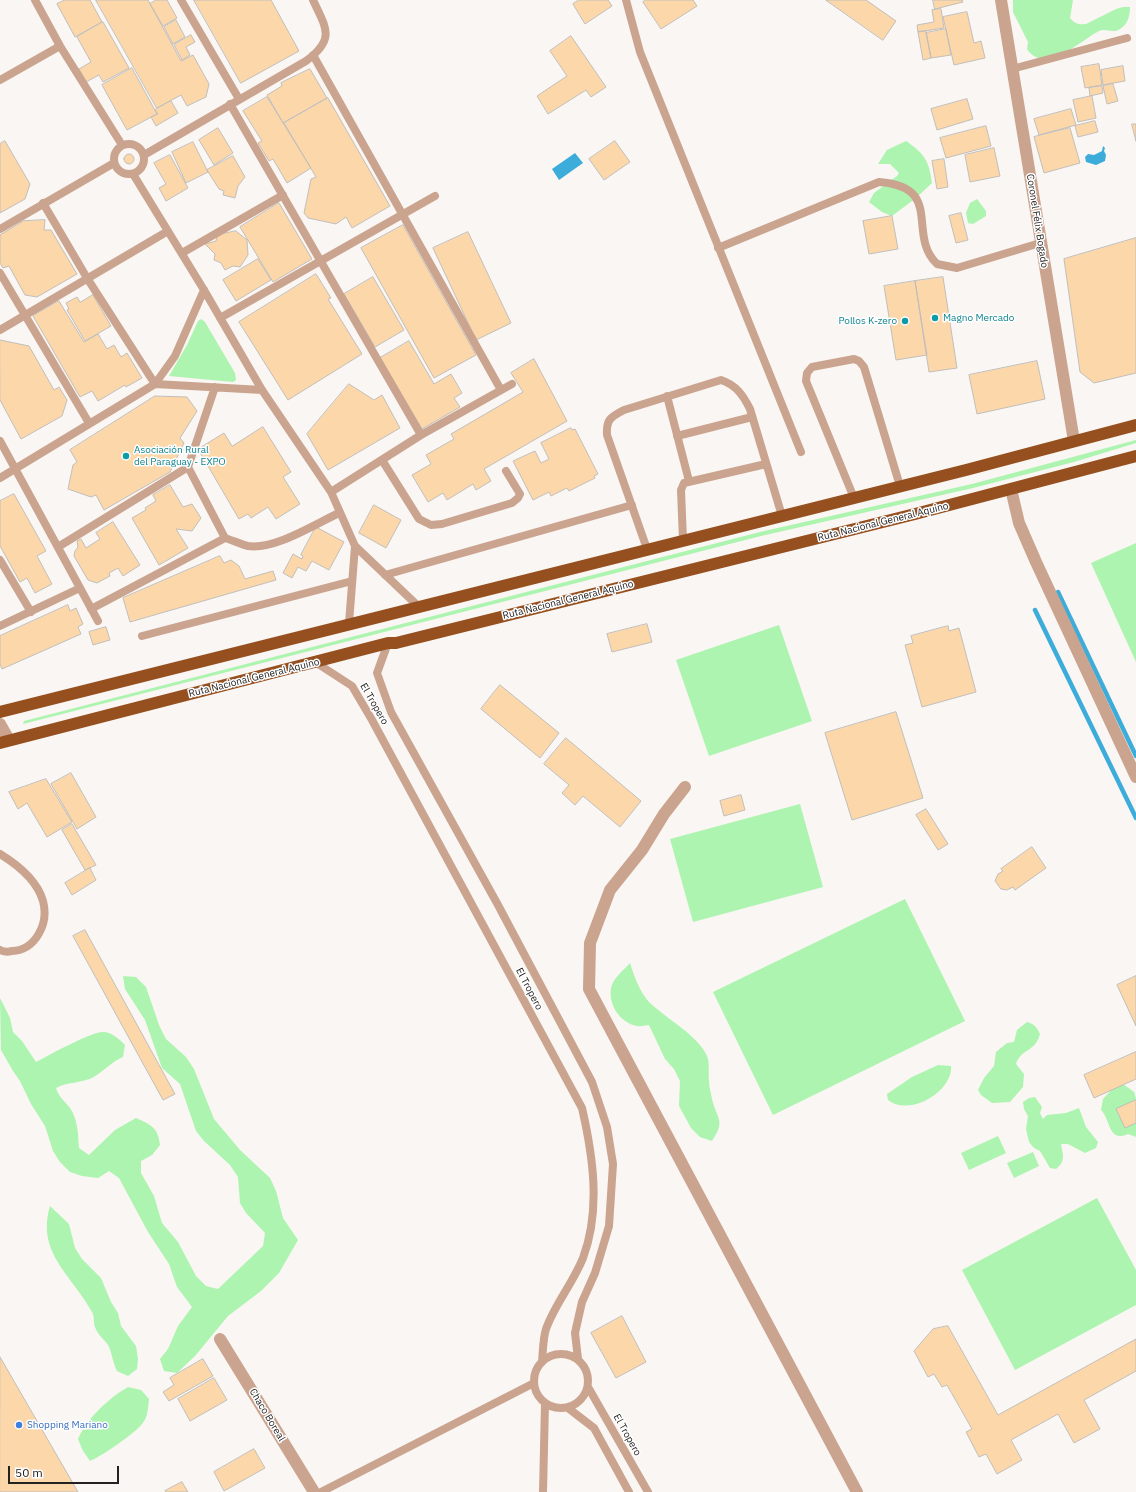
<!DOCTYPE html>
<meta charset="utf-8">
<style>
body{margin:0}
#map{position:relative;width:1136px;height:1492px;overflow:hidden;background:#faf6f3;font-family:"IBM Plex Sans",sans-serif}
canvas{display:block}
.scale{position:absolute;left:8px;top:1466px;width:111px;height:18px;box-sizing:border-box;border:2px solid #242221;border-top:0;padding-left:5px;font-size:12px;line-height:14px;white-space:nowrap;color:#242221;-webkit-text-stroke:3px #fff;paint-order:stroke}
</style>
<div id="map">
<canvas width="1136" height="1492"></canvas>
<div class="scale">50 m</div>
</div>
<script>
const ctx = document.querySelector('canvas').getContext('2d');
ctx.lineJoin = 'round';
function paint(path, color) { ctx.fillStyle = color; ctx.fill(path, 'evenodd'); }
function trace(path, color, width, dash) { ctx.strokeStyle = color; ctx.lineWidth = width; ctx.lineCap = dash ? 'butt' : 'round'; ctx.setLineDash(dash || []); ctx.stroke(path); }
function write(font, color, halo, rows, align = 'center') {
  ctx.font = font + ' "IBM Plex Sans",sans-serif'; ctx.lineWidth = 3; ctx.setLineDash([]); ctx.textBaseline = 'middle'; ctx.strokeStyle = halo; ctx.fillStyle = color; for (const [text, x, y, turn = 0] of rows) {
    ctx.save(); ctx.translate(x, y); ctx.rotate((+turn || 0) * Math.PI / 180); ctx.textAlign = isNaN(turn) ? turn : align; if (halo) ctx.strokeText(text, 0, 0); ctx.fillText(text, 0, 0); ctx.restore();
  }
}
paint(new Path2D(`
 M1013,0h60l-3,18c5,6 9,7 16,6l30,-15 7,-2h7c0,9 -2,17 -10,22 -7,5 -14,-1 -21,2 -18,9 -54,45 -72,18l1,-7 -15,-30z
 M906,141c19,13 23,20 26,42l-16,15 -24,18 -10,-4 -13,-10 5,-9 23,-17 2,-3 -9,-9h-12l9,-14z
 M977,199l9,12v5l-13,8 -5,-1 -2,-10 4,-10z
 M201,319l4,3 30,51 1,7 -3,2 -64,-6 18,-31 11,-24z
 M1136,440v3l-62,19 -101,26 -212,48 -738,188 1,-3 736,-189 212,-48z
 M1136,543v119l-45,-99z
 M779,625l33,96 -103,35 -33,-96z
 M800,804l23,83 -130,35 -23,-83z
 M905,899l60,122 -192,94 -60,-123z
 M630,963c4,13 10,29 19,39 15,15 50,34 58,54 3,8 1,17 2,25 0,6 2,12 3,18 5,21 14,21 0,42l-12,-4 -9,-9 -12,-22 1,-25 -6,-12 -9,-10 -16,-34c-4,0 -9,2 -12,1 -17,-3 -29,-22 -26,-38 2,-10 13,-18 19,-25z
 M123,976l13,1 10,10 13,38 7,14 20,18 8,12 20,50 26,31 30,28 6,13 7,27 15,22 -19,33 -18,18 -33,25 -33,40 -18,17 -13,-2 -4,-12 8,-10 10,-23 14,-19 -15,-20 -8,-23 -21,-32 -29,-54 -10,-7 -11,7 -16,-2 -12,-4 -10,-10 -7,-11 -8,-25 -14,-22 -11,-23 -7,-10 -12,-21 -1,-52 10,20 3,14 9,9 14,21c11,-6 58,-32 68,-30 9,1 15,7 21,13l-2,12c-12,5 -20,15 -31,21 -11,5 -25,4 -36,10 4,11 7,11 14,20 8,12 8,26 9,40l10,7 26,-25 21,-12c16,7 22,10 24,27l-8,10 -11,6v12l13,23 8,27 16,19 18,34 10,10 12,3 45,-43 2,-13 -19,-20 -6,-10 -2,-26 -8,-12 -26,-24 -8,-10 -16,-47 -18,-16 -17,-48 -20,-31z
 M1027,1022c7,2 10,5 13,12 -5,19 -19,14 -24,30l8,10 -1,13 -13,15 -18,1 -11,-8 -3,-5 6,-12 10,-12 2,-14 11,-9 7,-1 3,-12z
 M938,1065l13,1c2,26 -42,51 -63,34l-1,-6 25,-17z
 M1123,1084l11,8 2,6 -3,5 3,18v16l-8,-3c-20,9 -17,-14 -27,-24l2,-11 13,-14z
 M1035,1097l7,10 -2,6 3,6 4,-4 19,-2 13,-5 7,19 12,15 -2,6 -11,5 -17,-9h-7c2,11 5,17 -5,25l-6,-1 -10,-17 -6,-3 -5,-6 -3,-13 2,-13 -4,-7 -1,-7 6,-4z
 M998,1136l8,17 -37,17 -8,-17z
 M1033,1152l6,14 -25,12 -7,-15z
 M1097,1198l39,72v35l-121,65 -53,-100z
 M50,1206l19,18 6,24 7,11 19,19 10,24 7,11 3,13 15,20 2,13 -1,10 -9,7 -11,-5c-4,-8 -5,-17 -8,-24 -3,-7 -11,-11 -14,-20 -2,-4 0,-10 -3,-15 -20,-37 -56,-59 -42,-106z
 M128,1387l13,3 8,9c-1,9 -1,18 -7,25 -8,10 -40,32 -52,37l-7,-10 -5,-12c9,-21 31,-41 50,-52z`), '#acf4af');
paint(new Path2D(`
 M1103,146l2,2 -1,3 2,4 -1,6 -9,4 -10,-3 -1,-5 3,-3 6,1 8,-4z
 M575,153l8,10 -24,17 -7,-11z`), '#3cacda');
trace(new Path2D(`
 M1058,592l78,164
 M1035,610l101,208`), '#3cacda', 4.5);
const building = new Path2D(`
 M65,0h25l12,22 -27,15 -18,-33z
 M96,0h52l33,61 12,-6 16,29 -3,13 -19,9 -6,-11 -24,13z
 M156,0h11l10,18 -14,8 -13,-22z
 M194,0h77l28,51 -58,32z
 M579,0h29l4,6 -27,18 -12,-20z
 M646,0h47l4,6 -36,23 -18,-27z
 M826,0h40l30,21 -13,19z
 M933,0h29l1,2 -28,7z
 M941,9l3,19 -26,4 -1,-7 17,-3 -2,-12z
 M967,12l7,31 7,-2 4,17 -31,7 -11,-48z
 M176,20l9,17 -12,7 -9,-17z
 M103,22l26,46 -26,14 -4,-7 -13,7 -7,-13 12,-7 -14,-25z
 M946,29l5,26 -20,3 -5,-25z
 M926,31l5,27 -8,2 -5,-28z
 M191,35l4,7 -9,5 4,8 -8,5 -8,-15z
 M571,36l35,51 -15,10 -5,-7 -38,24 -11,-18 30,-20 -17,-25z
 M1099,64l3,21 -17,3 -4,-21z
 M1123,66l2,15 -22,4 -2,-15z
 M132,68l25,46 -30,16 -25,-45z
 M310,69l17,29 -44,25 -16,-28 15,-9 -1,-3z
 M1113,84l5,17 -11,3 -4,-18z
 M1102,86l1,7 -13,3 -1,-8z
 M1092,96l4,22 -18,4 -5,-22z
 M267,97l44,71 -24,15 -14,-24 -4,2 -11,-18 4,-2 -19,-30z
 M328,98l62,108 -38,22 -6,-11 -10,7 -28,-6 -4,-5 7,-34 5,-2 -32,-54z
 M967,99l6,20 -36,11 -6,-21z
 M171,101l7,12 -22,13 -5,-9 7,-3 -3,-4z
 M1071,109l5,16 -37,10 -5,-16z
 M1095,121l3,11 -20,5 -3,-11z
 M1132,124h4v17z
 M986,126l5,20 -45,12 -6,-20z
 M218,128l15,25 -19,12 -15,-25z
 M1070,128l10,35 -36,10 -10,-36z
 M5,141l25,43 -5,15 -25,14v-69z
 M615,141l15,21 -26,18 -15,-21z
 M193,142l15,30 -22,11 -14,-31z
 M994,148l6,28 -30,6 -5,-27z
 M124 159a5 5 0 1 1 10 0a5 5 0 1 1-10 0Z
 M170,155l18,33 -22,13 -7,-13 7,-4 -12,-21z
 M233,156l12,21 -7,9 -3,12 -12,-3 1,-4 -5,-2 -12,-19z
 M944,159l4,28 -11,2 -5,-28z
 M279,203l33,56 -39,23 -33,-55z
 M961,213l7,27 -12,3 -7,-27z
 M892,216l6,33 -29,5 -6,-33z
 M45,220l-1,10h7l26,44 -40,23 -12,-2 -16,-29 -6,2 -3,-5v-28l23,-14z
 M403,225l73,130 -42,23 -73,-130z
 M236,231l11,9 1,15 -8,12 -7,-1 -8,4 -4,-7 -7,-3 1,-6 -10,-10 11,-3 1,-5 4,-2z
 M468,232l43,91 -35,17 -43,-92z
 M1136,238v135l-42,10 -14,-11 -16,-113z
 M258,259l13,21 -35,21 -13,-21z
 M316,274l15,24 -3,1 34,55 -74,46 -49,-78z
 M373,277l31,53 -29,17 -31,-53z
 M943,277l14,91 -28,4 -14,-91z
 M915,281l12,74 -31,5 -12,-74z
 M93,295l18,31 -26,15 -18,-31 2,-1 -3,-6 11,-6 3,5z
 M59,301l25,41 14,-8 9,15 7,-4 7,12 6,-4 15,25 -16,9 -1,-2 -27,16 -6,-10 -12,6 -47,-81z
 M0,340l29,6 25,44 5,-3 8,13 -5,16 -41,23 -21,-39z
 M409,341l25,43 17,-10 11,19 -8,5 6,9 -38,22 -42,-71z
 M534,359l33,62 -83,48 7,12 -15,9 -3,-6 -26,16 -4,-7 -15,9 -16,-27 19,-11 -5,-9 28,-16 -3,-5 72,-42 -12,-19z
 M1037,361l8,38 -68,15 -8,-39z
 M349,384l25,16 8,-5 18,33 -72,42 -21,-36z
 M155,396l32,1 10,14 -17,27 4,5 -14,29 -66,38 -8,-15 -5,2 -23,-8 5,-24 4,-3 -7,-12z
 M263,427l28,45 -8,5 17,27 -24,15 -8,-12 -17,11 -3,-4 -9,5 -41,-70 26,-16 8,13z
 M571,428l1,2 3,-1 23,45 -4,2 1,2 -26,13 -2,-3 -16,8 -2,-4 -16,8 -20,-39 22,-10 6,12 8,-4 -8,-16z
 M170,485l13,22 9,-3 9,14 -9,13 -16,-2 12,19 -29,17 -27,-47 14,-8 -1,-2 11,-7 -3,-6z
 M14,494l32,57 -9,5 15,28 -17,9 -8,-15 -7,4 -20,-36v-45z
 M374,505l27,15 -15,28 -27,-15z
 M113,522l27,43 -17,11 -5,-8 -9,5 1,3 -13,7 -9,-3 -14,-24 1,-5 3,-4 -1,-6 4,-2 5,9 14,-9 -4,-6z
 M316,527l28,15 -15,28 -17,-9 -6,10 -8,-4 -6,11 -9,-5 10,-19 9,5 1,-3 -2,-1z
 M220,556l4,7 7,-3 8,6 6,13 28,-8 3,9 -146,42 -7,-24z
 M68,605l2,6 6,-3 7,16 -5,3 3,7 -79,35 -2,-5v-28z
 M647,624l5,18 -40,10 -5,-18z
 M948,626l1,5 10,-3 17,64 -54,15 -17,-62 8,-2 -2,-7z
 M106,627l4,13 -17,5 -4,-13z
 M500,685l59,48 -19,25 -59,-49z
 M896,712l27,86 -71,22 -27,-87z
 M566,738l75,63 -21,26 -37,-31 -8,9 -13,-12 7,-8 -25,-21z
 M71,773l25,44 -19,12 -26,-45z
 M46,779l26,43 -25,15 -20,-34 -9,6 -9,-17z
 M741,795l4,15 -21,6 -4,-15z
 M926,809l22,35 -10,6 -22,-35z
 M72,824l24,41 -11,5 -23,-40z
 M1032,847l14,21 -31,22 -2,-3 -6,3 -6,-1 -6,-8 3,-7 5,-3 -2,-2z
 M90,868l6,12 -24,15 -7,-12z
 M85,930l90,164 -12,6 -90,-164z
 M1136,976v50l-19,-41z
 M1136,1052v27l-42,19 -10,-23z
 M1136,1100v23l-11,5 -9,-19z
 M622,1316l24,46 -30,16 -25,-45z
 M948,1326l50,89 138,-76v32l-52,29 16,29 -26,14 -16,-29 -47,26 11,20 -25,14 -11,-20 -7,3 -13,-25 6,-3 -25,-44 -5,2 -8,-13 -6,3 -14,-26 19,-22z
 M0,1357l78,135h-78z
 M203,1359l10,17 -44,25 -6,-9 11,-7 -4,-7z
 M214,1378l13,22 -37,21 -12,-22z
 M254,1449l11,19 -41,23 -10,-19z
 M182,1482l6,10h-22l-1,-1z`);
paint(building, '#fcd7aa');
trace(building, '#c1beba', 1);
trace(new Path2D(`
 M35,0l25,46 62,99
 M181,0l58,99
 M626,0l14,52 161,400
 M313,55l188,335
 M1012,69l115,-31
 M0,80l60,-34
 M230,104l191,331
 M114 159a15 15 0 1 1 30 0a15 15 0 1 1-30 0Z
 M144,155l162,-94c30,-22 20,-33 7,-61
 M133,174l71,116 58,100 69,102 24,54 63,60
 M43,203l44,75 68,106
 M0,229l114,-66
 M718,248l161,-66c66,5 27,52 58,82l20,4 83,-25
 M182,253l101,-58
 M0,273l89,150
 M220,318l215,-122
 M0,330l168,-99
 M155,384l107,6
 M667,396l22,85
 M677,436l75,-19
 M0,441l98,180
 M382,460l37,59 12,6 11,-1 70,-21 6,-5 2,-4 -14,-23
 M188,467l37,71c7,2 15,6 23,8 27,4 67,-22 91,-33
 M0,478l155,-94 20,-28 29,-66
 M331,492l90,-57 91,-51
 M854,498l-48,-117 1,-8 5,-6 42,-8 5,2 5,6 36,119
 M683,540l-2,-50 3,-7 82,-19
 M58,547l130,-80 27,-80
 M647,549l-40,-114c-1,-16 4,-18 17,-25l97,-30c15,5 22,15 29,29l32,107
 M0,560l31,52
 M385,575l247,-70
 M91,609l134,-71
 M349,623l6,-77
 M0,626l80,-38
 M142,636l210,-55
 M388,643l-11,30 14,39 107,193 94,177 15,45 6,37 -4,62 -14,47 -13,29 -7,31 3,26
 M315,662l37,24 20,34 210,388c11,48 19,102 1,150 -10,25 -28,46 -37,71 -3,9 -3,22 -4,33
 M0,854c18,11 37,26 43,47 6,22 -7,49 -31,50 -4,1 -8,1 -12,-1
 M534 1381a27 27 0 1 1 54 0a27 27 0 1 1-54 0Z
 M588,1387l60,105
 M568,1408l26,20 35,64
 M321,1492l213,-109
 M543,1492l2,-88`), '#caa48f', 8);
trace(new Path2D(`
 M1001,0l73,441
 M0,724l9,16
 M685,787l-21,27 -22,36 -32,40 -20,53 -1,46 268,503
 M220,1339l94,153`), '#caa48f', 12);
trace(new Path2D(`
 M1011,489l8,34 17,39 100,215`), '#caa48f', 12);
trace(new Path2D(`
 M0,712l966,-242 170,-45
 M0,743l388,-100h8l519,-129 221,-58`), '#96501f', 12);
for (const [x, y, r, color] of [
 [935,318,4,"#0f9aa8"],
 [905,321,4,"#0f9aa8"],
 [126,456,4,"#0f9aa8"],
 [19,1425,4,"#3f7fe0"]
]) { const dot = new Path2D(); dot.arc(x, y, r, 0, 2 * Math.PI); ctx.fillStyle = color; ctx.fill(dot); trace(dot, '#fff', 1.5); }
write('10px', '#242221', '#fff', [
 ["Coronel Félix Bogado",1037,221,81],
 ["Ruta Nacional General Aquino",883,522,-14],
 ["Ruta Nacional General Aquino",568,600,-14],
 ["Ruta Nacional General Aquino",254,678,-14],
 ["El Tropero",374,704,60],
 ["El Tropero",529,989,62],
 ["Chaco Boreal",267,1415,59],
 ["El Tropero",627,1435,61]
]);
write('10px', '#0d838f', '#fff', [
 ["Magno Mercado",943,318],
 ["Pollos K-zero",897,321,"right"],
 ["Asociación Rural",134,450],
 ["del Paraguay - EXPO",134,462]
], 'left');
write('10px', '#366cbe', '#fff', [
 ["Shopping Mariano",27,1425]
], 'left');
</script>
